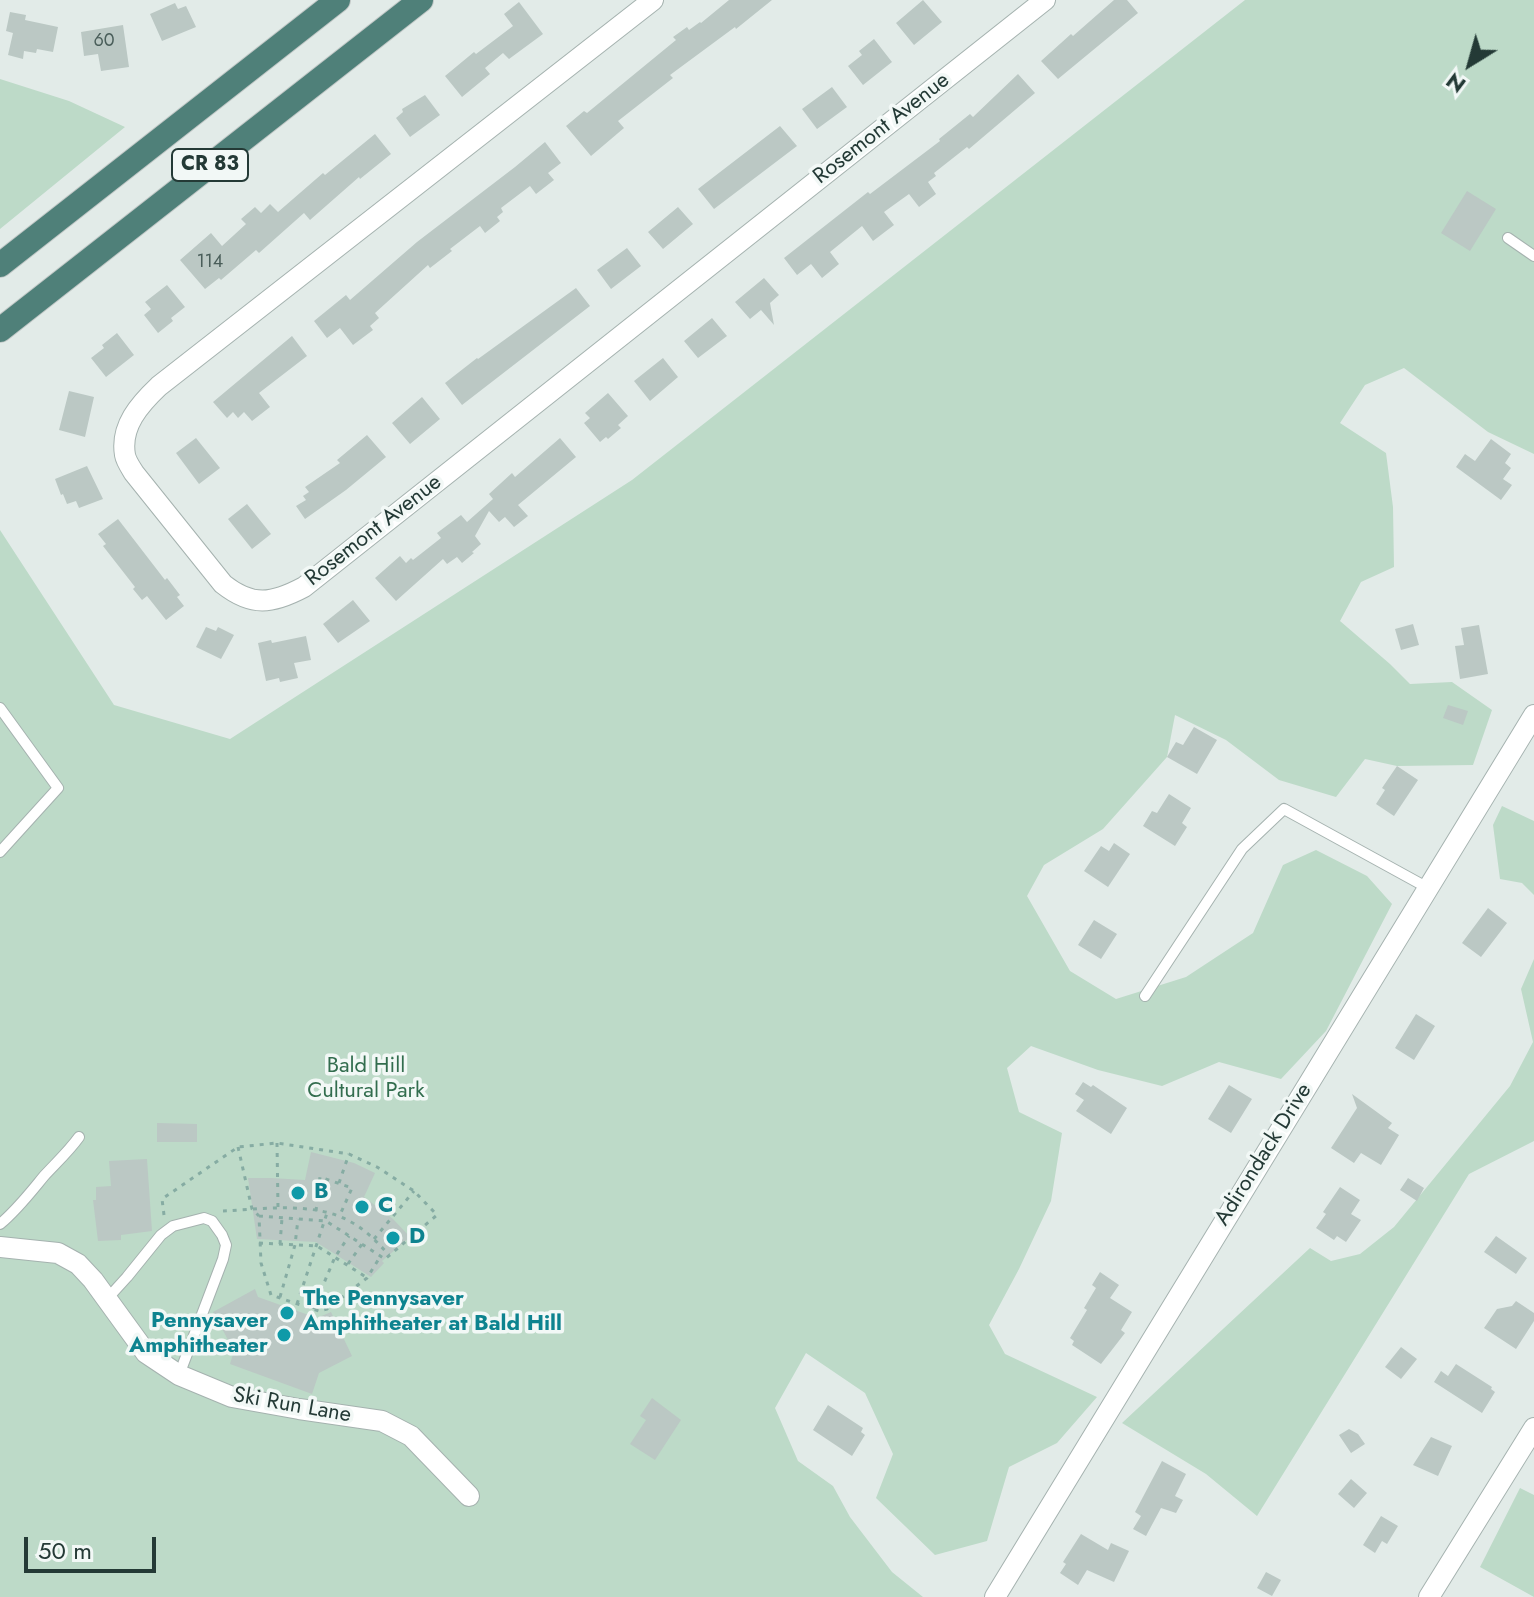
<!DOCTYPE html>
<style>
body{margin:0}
#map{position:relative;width:1534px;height:1597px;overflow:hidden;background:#e2ebe8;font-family:Jost,sans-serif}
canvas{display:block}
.north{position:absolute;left:1430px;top:24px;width:80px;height:80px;-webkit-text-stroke:6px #f2f8f6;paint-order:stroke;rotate:217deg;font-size:22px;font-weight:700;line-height:32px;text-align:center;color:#243a36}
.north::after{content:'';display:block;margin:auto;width:28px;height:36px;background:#243a36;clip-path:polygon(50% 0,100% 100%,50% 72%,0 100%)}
.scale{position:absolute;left:24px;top:1537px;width:132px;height:36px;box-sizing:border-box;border:4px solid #243a36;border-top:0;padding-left:10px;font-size:24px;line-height:28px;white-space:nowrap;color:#243a36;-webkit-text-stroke:6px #f2f8f6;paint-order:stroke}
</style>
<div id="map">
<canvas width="1534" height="1597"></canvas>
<div class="north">N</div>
<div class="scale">50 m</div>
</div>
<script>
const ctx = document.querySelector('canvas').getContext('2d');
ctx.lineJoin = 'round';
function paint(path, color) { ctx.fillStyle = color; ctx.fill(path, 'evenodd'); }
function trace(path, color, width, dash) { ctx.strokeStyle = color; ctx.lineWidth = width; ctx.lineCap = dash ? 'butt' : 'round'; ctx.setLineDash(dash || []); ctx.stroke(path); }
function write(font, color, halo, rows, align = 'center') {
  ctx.font = font + ' Jost,sans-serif'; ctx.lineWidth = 7; ctx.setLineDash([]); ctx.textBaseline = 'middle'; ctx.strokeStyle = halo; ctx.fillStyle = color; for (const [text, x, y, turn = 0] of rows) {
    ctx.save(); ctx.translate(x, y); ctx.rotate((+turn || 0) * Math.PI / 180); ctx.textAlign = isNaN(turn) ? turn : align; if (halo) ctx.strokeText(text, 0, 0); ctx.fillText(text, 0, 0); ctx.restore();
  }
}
paint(new Path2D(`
 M1245,0h289v454l-46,-22 -84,-64 -39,17 -25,38 46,30 7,54 1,60 -33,15 -21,39 50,43 20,20 42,-2 40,28 -19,55 -76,1 -32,-7 -29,38 -57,-17 -53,-40 -51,-25 -8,42 -64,72 -59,36 -17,31 43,75 46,28 70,-22 67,-44 30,-68 33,-15 51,26 25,28 -66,127 -45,48 -62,-17 -57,24 -64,-16 -67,-24 -24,22 12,44 43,21 -11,68 -32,68 -30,56 16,29 92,43 -40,46 -48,24 -22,74 -52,14 -59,-57 17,-44 -28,-61 -59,-40 -31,55 23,53 35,25 17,31 42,55 31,25h-923v-1067l114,175 116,34 402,-259z
 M0,79l69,22 56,26 -125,102z
 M1502,806l32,15v74l-12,-12 -22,-4 -7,-54z
 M1534,959v182l-65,33 -212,342 -51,-42 -84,-51 188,-175 21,13 29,-7 34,-27 116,-141 23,-44 -12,-53z
 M1520,1488l14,7v102l-54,-30z`), '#bddac8');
paint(new Path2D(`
 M729,0h43l-36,29 -1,-2 -65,48 3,3 -55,43 6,7 -33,28 -25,-30 18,-15 3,2 89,-73 -3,-3 14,-10 2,3 11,-8 1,1z
 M923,0l19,22 -28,23 -18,-22z
 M1114,0h13l11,13 -80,66 -17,-18 30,-27 2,2z
 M519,2l24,32 -34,25 -6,-6 -18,15 5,6 -28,23 -17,-21 29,-24 2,2 37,-28 -9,-12z
 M175,3l3,6 8,-3 10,21 -34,14 -12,-27z
 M10,12l16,3 -1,5 33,7 -5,25 -16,-3 -1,4 -12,-2 -1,8 -15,-4 5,-22 -7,-2z
 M123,25l6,42 -28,4 -3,-17 -14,2 -3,-24z
 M874,39l18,23 -29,23 -15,-19 14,-11 -3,-4z
 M1018,74l17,19 -66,56 -2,-2 -33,26 2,3 -8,6 8,12 -17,13 -10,-13 -25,18 10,13 -21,16 -11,-15 -32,26 9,12 -17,14 -11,-14 -14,11 -13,-17 84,-66 2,2 70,-53 -1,-2 31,-25 3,3z
 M832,87l15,20 -30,22 -15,-20z
 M425,95l15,20 -30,22 -14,-19 7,-6 -1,-3z
 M780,126l17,20 -83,63 -16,-20z
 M375,134l16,20 -31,25 -1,-2 -49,43 -6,-7 -45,40 -3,-3 -35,30 -2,-2 -14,11 -25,-29 31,-27 11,13 24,-22 -5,-5 14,-12 6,6 9,-9 8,8 45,-39 2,2z
 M545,142l16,21 -13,10 6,7 -18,14 -6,-8 -29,22 2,4 -6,5 3,4 -15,12 -5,-7 -30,23 2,2 -22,17 -2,-3 -53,48 4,5 -9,8 3,4 -20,15 -13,-17 -13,10 -13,-17 32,-26 4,5 67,-58 98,-75z
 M1467,191l29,18 -26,42 -29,-18z
 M678,207l15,17 -30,25 -15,-17z
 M627,248l14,18 -30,23 -14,-19z
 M764,278l15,17 -9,8 4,22 -13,-15 -11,9 -15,-17z
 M167,285l18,22 -14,11 2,3 -15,12 -14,-18 7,-6 -6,-7z
 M576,288l14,18 -128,99 -17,-22 32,-25 1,1z
 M712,318l15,18 -29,22 -14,-17z
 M117,333l17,22 -28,22 -15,-19 13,-10 -2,-3z
 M292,336l15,20 -48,37 11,14 -18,14 -8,-9 -6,6 -5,-6 -6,6 -14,-16z
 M663,358l15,19 -28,24 -16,-20z
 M69,391l25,6 -9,40 -26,-7z
 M608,393l20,23 -10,9 3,3 -13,11 -2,-2 -6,5 -16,-19 6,-5 -5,-5z
 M422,397l18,22 -30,25 -18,-21z
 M367,435l19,22 -40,33 -41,29 -9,-13 10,-6 -3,-4 6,-4 -4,-5 35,-24 -3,-3z
 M196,438l24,30 -21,16 -23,-31z
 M560,438l16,19 -58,48 10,11 -14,11 -9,-10 -6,5 -10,-11 -14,25 6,8 -9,8 2,1 -12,10 -5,-6 -10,7 -4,-5 -47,42 -21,-23 25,-22 6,7 5,-5 2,2 28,-22 -4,-5 24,-18 6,7 26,-23 -4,-5 23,-21 3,4z
 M1491,439l20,15 -6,9 6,5 -8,11 9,6 -11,15 -45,-33 9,-13 10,7z
 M87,466l16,33 -24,9 -3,-7 -9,3 -4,-10 -2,1 -6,-16z
 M247,504l24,30 -19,15 -24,-30z
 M118,519l47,61 2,-2 13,17 -3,2 7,9 -18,14 -19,-24 -5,4 -9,-11 2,-2 -32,-41 3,-2 -8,-10z
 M353,600l17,21 -32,22 -15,-19z
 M1413,624l6,21 -18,5 -6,-21z
 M1479,625l9,49 -28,5 -5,-33 9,-1 -3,-17z
 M206,627l10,4 2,-4 16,8 -13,24 -25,-12z
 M306,636l5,24 -17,3 4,15 -18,4 -1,-4 -13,3 -8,-38 13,-3 1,3z
 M1448,705l20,6 -5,14 -20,-7z
 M1194,727l23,13 -20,34 -30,-17 9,-15 7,3z
 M1397,766l21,14 -24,36 -18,-12 9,-14 -3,-2z
 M1169,794l22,14 -9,15 5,4 -12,19 -32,-20 9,-15 5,2z
 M1114,843l16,11 -22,33 -24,-16 17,-25 8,5z
 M1488,908l19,15 -26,34 -19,-14z
 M1094,920l23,14 -16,25 -23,-14z
 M1416,1014l19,12 -21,34 -19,-12z
 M1083,1082l8,5 2,-2 34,23 -16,26 -35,-23 8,-11 -9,-6z
 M1229,1085l23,14 -21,34 -23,-14z
 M1352,1094l40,29 -4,5 11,7 -18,30 -20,-12 -7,10 -23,-15 26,-40z
 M157,1123l40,1v18h-40z
 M311,1152l43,11 21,10 -11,24 29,22 17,18 -28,24 2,2 -13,14 -55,-35 -59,-3 -9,-61h23l34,2z
 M147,1159l5,72 -31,4v5l-23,1 -5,-41h3v-13l15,-1 -2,-25z
 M1408,1178l16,10 -7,13 -17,-11z
 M1340,1187l20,13 -9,14 10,6 -15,22 -9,-6 -3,4 -18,-12 10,-14 -3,-2z
 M1496,1236l31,22 -11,16 -32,-22z
 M1100,1272l19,13 -9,13 22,14 -11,18 4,3 -24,31 -29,-19 2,-4 -4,-3 17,-28 -3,-2 12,-20 -4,-3z
 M255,1289l3,8 59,21 14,-6 21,44 -33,17 -7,21 -82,-30 4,-13 -21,-39z
 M1516,1301l18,12v8l-18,28 -32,-21 13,-19 15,-3z
 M1401,1347l16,12 -16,20 -16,-12z
 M1456,1364l36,23 -1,2 4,3 -13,21 -48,-31 7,-11 7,5z
 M652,1398l29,22 -26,40 -25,-16 16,-24 -6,-4z
 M828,1405l35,23 -2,4 4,3 -13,21 -39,-26z
 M1349,1429l9,5 7,10 -14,9 -12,-18z
 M1431,1437l21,9 -14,30 -25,-11z
 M1162,1461l24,13 -11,22 8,4 -7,13 -15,-5 -15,28 -13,-7 8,-13 -6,-4z
 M1351,1479l16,14 -13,15 -16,-14z
 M1381,1516l17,10 -11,18 -5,-3 -7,12 -12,-8z
 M1081,1534l27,16 3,-7 18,8 -15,31 -27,-12 -9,15 -18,-12 6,-9 -3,-2z
 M1266,1572l15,8 -9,16 -15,-8z`), '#bbc8c4');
const service = new Path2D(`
 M1508,238l26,18
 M0,708l58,80 -58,64
 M1145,996l97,-147 42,-40 144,79
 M0,1224c17,-14 30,-31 44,-48 12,-13 25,-25 35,-39
 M107,1299l20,-22 34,-42 12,-9 31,-8 8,3 10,14 4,10 -3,14 -44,116`);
const minor = new Path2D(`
 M653,0l-494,386c-19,18 -39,40 -34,69 1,6 6,13 9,18l89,111c29,23 49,20 81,3l741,-587
 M0,1247l58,6 20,11 15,16 53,73 33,22 53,22 67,12 83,12 29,15 58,60
 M995,1597l539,-882
 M1429,1597l105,-169`);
const trunk = new Path2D(`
 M0,265l338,-265
 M0,330l421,-330`);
trace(service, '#a5b2af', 12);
trace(minor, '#a5b2af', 22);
trace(trunk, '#c2c8c7', 26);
trace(new Path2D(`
 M277,1143l1,65
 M238,1147l14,62 7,7 2,47 10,32 48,16 8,-2 40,-31 13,-21
 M339,1183l10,-29
 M223,1211c41,-2 92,-10 128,11 15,8 27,21 38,33
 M316,1211l4,-34 32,11 -13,29
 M164,1215l-2,-16 76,-52 39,-4 72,11 28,13 37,24 23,24 -52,44 -59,-38 -67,-5
 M374,1239l40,-48
 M259,1243l58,3 49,31
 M280,1244l2,-26
 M348,1264l14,-20
 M280,1297l15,-52 3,-26
 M297,1304l30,-91
 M313,1309l22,-52 14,-21`), '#86aca3', 3, [4, 6]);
trace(service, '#fff', 10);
trace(minor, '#fff', 20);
trace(trunk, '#4f8079', 24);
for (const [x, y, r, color] of [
 [298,1193,8,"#0f9aa8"],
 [362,1207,8,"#0f9aa8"],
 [393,1238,8,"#0f9aa8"],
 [287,1313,8,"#0f9aa8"],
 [284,1335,8,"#0f9aa8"]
]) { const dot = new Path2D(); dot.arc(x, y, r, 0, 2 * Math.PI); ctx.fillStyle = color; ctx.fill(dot); trace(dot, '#f2f8f6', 3); }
write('18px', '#4a5e5a', null, [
 ["60",104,42],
 ["114",210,263]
]);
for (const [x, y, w] of [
 [210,165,76]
]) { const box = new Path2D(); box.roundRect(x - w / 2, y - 16, w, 32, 6); ctx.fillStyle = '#f2f8f6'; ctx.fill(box); trace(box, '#243a36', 2); }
write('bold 20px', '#243a36', null, [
 ["CR 83",210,165]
]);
write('22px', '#243a36', '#f2f8f6', [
 ["Rosemont Avenue",882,129,-38],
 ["Rosemont Avenue",374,531,-38],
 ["Adirondack Drive",1264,1155,-58],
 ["Ski Run Lane",292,1406,10]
]);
write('22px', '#326d4e', '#f2f8f6', [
 ["Bald Hill",366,1067],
 ["Cultural Park",366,1092]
]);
write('bold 22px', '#0d838f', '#f2f8f6', [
 ["B",314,1193],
 ["C",378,1207],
 ["D",409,1238],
 ["The Pennysaver",303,1300],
 ["Amphitheater at Bald Hill",303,1325],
 ["Pennysaver",268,1322,"right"],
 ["Amphitheater",268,1347,"right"]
], 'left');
</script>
